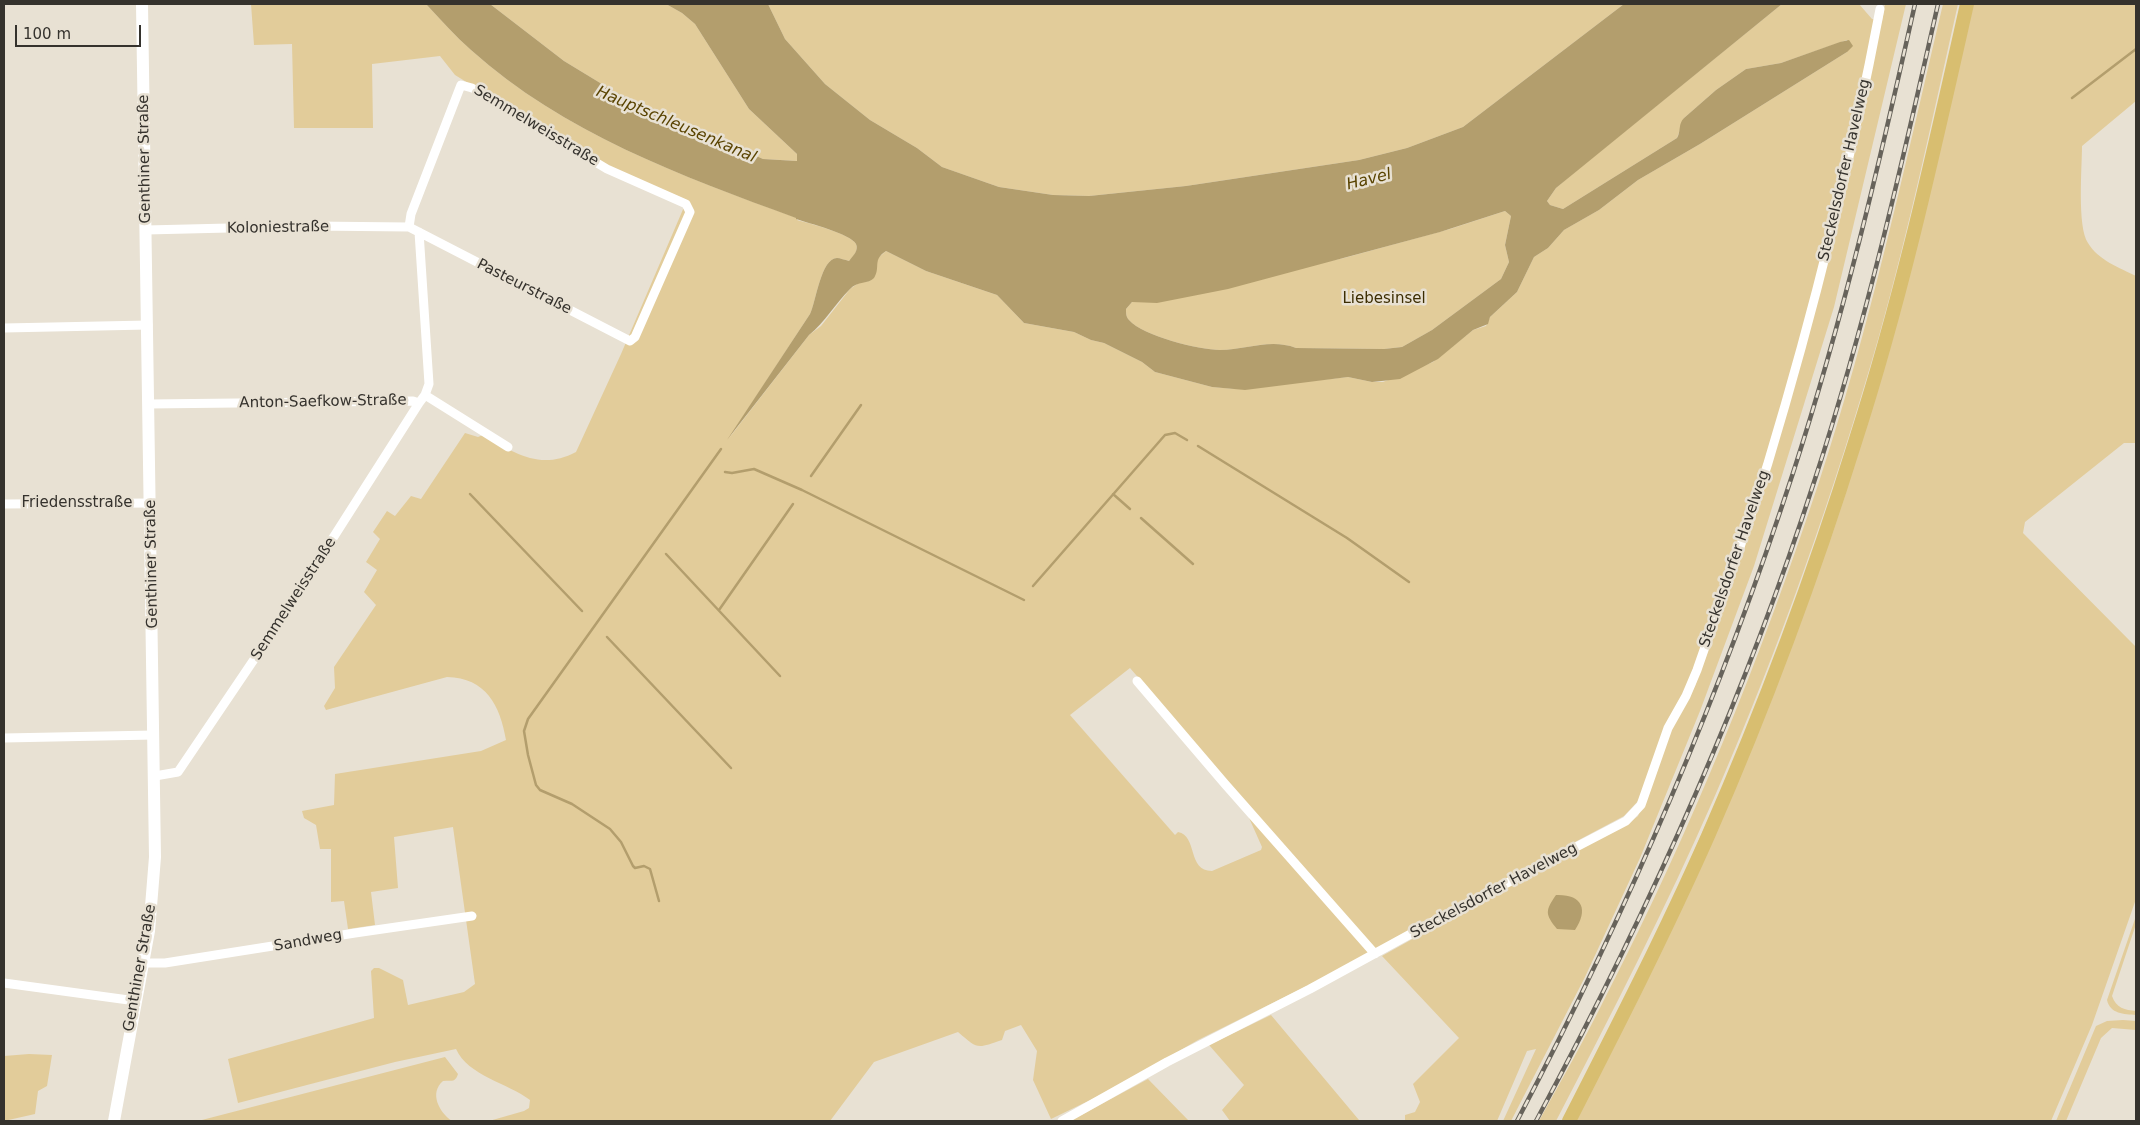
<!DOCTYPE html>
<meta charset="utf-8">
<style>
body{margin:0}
#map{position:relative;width:2140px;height:1125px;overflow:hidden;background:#e8e1d3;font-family:"DejaVu Sans",sans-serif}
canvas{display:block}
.frame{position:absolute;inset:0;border:5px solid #35322d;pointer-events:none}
.scale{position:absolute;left:15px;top:25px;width:126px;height:22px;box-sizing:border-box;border:2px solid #35322d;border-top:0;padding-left:6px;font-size:15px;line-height:18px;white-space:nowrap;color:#35322d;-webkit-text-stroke:4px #e8e1d3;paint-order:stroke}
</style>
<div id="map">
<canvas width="2140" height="1125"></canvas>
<div class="frame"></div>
<div class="scale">100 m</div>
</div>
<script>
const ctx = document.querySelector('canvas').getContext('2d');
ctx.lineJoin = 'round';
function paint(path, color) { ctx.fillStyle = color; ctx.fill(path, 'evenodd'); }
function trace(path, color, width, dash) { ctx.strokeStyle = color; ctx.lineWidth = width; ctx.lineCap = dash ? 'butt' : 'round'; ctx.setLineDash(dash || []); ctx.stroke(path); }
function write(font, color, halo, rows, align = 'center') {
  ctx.font = font + ' "DejaVu Sans",sans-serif'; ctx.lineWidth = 5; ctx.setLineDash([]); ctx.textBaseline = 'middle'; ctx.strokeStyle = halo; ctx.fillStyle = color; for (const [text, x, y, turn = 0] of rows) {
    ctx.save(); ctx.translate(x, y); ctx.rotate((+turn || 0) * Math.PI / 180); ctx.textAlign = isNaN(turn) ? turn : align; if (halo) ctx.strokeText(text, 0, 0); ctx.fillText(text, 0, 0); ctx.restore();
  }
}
paint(new Path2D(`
 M251,4h175c15,16 29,32 45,46 92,83 211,126 326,168v2c11,3 54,14 59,24 3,6 -3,13 -7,17 -4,-1 -9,-3 -12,-3 -16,0 -21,44 -27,56l-81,124 80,-103 12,-9 29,-37 10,-7 10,-1 8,-23 8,-7 40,20 71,24 27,28 50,9 17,8 13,3 38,19 13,10 57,15 24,2 112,-12 24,5h11l50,-20 40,-32 13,-4 4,-9 27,-25 17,-35 14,-9 16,-18 35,-20 39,-30 62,-36 147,-92v-12l-66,23 -35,6 -30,21 -32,28 -7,20 -114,71 -13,-4 -3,-4 9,-13 21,-18 205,-166h77l13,15 10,2 3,-17h21l-72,303 -80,259 -54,145 -60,147 -55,119 -74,144h-8l33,-72 -9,2 -30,70h-92v-6l10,-3 5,-10 -7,-18 46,-46 -77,-82 113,-63 134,-70 9,-7 30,-81 27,-49 43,-122 -99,236 -15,16 -196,104 -63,37 -167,83 -85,49 -62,30 -18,-39 4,-29 -16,-26 -16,6 -3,9c-26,9 -24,9 -44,-8l-84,30 -44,59h-341l35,-10 5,-3 1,-8c-22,-17 -62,-24 -74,-51l-61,13 -157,41 -10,-44 146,-41 -3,-47 3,-3h5l24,12 5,25 56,-13 11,-8 -22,-157 -59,10 4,51 -27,4 4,33 -27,4 -4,-28 -13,1v-53h-11l-4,-24 -12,-7 -2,-7 32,-6 1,-31 146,-23 25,-11c-6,-35 -20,-62 -59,-63l-121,33 -2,-4 11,-18 -1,-21 42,-62 -12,-13 13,-22 -11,-8 14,-23 -7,-7 14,-21 8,5 16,-20 10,3 44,-66 13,4 5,-2c32,18 57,36 93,17l45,-98 66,-154 -73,-31 -76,-43 -83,-51 -15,-19 -68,8 1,64h-79l-2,-84 -38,1zM1130,668l108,125 24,54 -1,3 -49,21c-25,0 -14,-35 -34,-39l-3,3 -105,-120z
 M490,4h176l16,9 13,11 54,85 48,45 1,7 -35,-2 -148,-67 -51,-31z
 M768,4h856l-161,123 -56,21 -48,12 -173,26 -97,10 -36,-1 -54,-8 -57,-20 -25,-19 -47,-28 -45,-36 -40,-45z
 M1943,4h15c-25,111 -48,222 -79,332 -45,157 -100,313 -165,462 -48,110 -103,217 -158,323h-17c23,-42 47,-84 68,-127 84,-163 153,-334 211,-509 52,-157 87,-320 125,-481z
 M1973,4h163v97l-54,45c0,21 -5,81 6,97 10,17 32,25 48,33v167h-12l-99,79 -2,11 113,114v252l-44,126 -41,96h-476l243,-551z
 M1505,211l6,5 -6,29 4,17 -8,17 -69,51 -30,17 -18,2 -88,-1c-27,-10 -49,2 -76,2 -21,0 -77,-14 -91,-30 -3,-3 -3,-7 -3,-11l6,-7 212,-44 106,-29z
 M2136,916v8l-24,72c4,12 13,14 24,15v4c-12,-1 -26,-1 -29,-15z
 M1271,1015l88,105 -1,1h-128l-8,-11 22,-25 -35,-40z
 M2123,1020l13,1v9l-24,-2 -11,10 -35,83h-10l40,-95 11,-5z
 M29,1054l23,1 -5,31 -9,5 -3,23 -31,7v-65z
 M445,1057l13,17c-3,9 -6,6 -15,7 -14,12 -4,31 9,40h-254z
 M1148,1079l41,42h-119z`), '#e2cc9a');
paint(new Path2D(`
 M426,4h64l74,57 51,31 148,67 34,2v-7l-48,-45 -54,-85 -13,-11 -16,-9h102l17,35 40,45 45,36 47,28 25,19 57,20 54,8 36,1 97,-10 173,-26 48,-12 56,-21 161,-123h158l-226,184 -9,13 3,4 13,4 114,-71c4,-7 1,-14 7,-20l32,-28 30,-21 35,-6 59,-21 9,-2 4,6 -6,6 -147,92 -62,36 -39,30 -35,20 -16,18 -14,9 -17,35 -27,25 -2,7 -15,6 -35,29 -38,20 -28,3 -24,-5 -103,13 -33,-3 -57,-15 -13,-10 -38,-19 -13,-3 -17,-8 -50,-9 -27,-28 -71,-24 -40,-20c-14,9 -5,16 -12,27 -5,6 -17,3 -24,11 -15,15 -25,33 -41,46l-82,105 83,-126c6,-12 11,-56 27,-56 3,0 8,2 12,3 4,-5 10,-11 7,-17 -5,-10 -48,-21 -60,-25v-1c-114,-42 -233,-85 -325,-168 -16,-14 -30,-30 -45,-46zM1505,211l6,5 -6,29 4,17 -8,17 -69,51 -30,17 -18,2 -88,-1c-26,-10 -50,2 -76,2 -21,0 -77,-14 -91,-30 -3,-3 -3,-7 -3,-11l6,-7 25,1 71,-14 212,-57z
 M1556,895c26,-1 33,14 19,35l-18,-1c-12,-15 -12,-18 -1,-34z`), '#b39e6d');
trace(new Path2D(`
 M2072,98l64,-49
 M1198,446l149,92 62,44
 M725,472l7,1 22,-4 48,21 222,110
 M811,476l50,-71
 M470,494l112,117
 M1113,494l17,15
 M1141,518l52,46
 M666,554l114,122
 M1033,586l132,-151 10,-2 12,7
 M719,610l74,-106
 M607,637l124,131
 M659,901l-9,-32 -6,-3 -9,2 -2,-2 -12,-24 -11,-13 -38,-25 -32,-14 -4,-5 -8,-30 -4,-24 4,-12 193,-270`), '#b39e6d', 2.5);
trace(new Path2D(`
 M461,85l11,3 135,81 79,35 4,8 -55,125 -5,4 -221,-114 2,-13z
 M146,230l166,-4 97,1
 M419,232l10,152 -4,11
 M4,328l144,-3
 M149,404l264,-3 6,2 6,-8 83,52
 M4,504l146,-1
 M1137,681l88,103 150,170
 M4,738l150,-3
 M155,776l23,-4 104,-154 137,-215
 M143,963h22l190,-30 117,-17
 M4,983l132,18
 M1062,1121l105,-59 143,-73 128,-70 188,-98 15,-16 27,-77 18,-32 11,-26c24,-69 49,-137 71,-207 45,-149 83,-301 112,-454`), '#fff', 9);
trace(new Path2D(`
 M114,1121l35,-190 6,-74 -13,-853`), '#fff', 12);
trace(new Path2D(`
 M1569,1121c48,-94 96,-188 139,-285 57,-130 106,-262 148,-397 46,-143 78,-289 111,-435`), '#d8be70', 14);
const rail = new Path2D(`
 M1517,1121c110,-209 203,-424 276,-648 50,-154 87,-312 122,-469
 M1536,1121c111,-206 207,-418 279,-642 51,-156 87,-315 123,-475`);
trace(rail, '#67635b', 4.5);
trace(rail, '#e8e1d3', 2.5, [8]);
write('15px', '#35322d', '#e8e1d3', [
 ["Semmelweisstraße",536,126,31],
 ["Genthiner Straße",145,159,-91],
 ["Steckelsdorfer Havelweg",1845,170,-77],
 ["Koloniestraße",278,228,-1],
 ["Pasteurstraße",524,287,27],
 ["Anton-Saefkow-Straße",323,402,-1],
 ["Friedensstraße",77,503],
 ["Steckelsdorfer Havelweg",1735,559,-71],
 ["Genthiner Straße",152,564,-91],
 ["Semmelweisstraße",294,599,-57],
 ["Steckelsdorfer Havelweg",1494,891,-28],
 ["Sandweg",308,941,-10],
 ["Genthiner Straße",140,968,-80]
]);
write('15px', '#3c2d02', '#e8e1d3', [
 ["Liebesinsel",1384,299]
]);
write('italic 16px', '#594300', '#e8e1d3', [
 ["Hauptschleusenkanal",676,125,23],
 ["Havel",1369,180,-14]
]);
</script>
